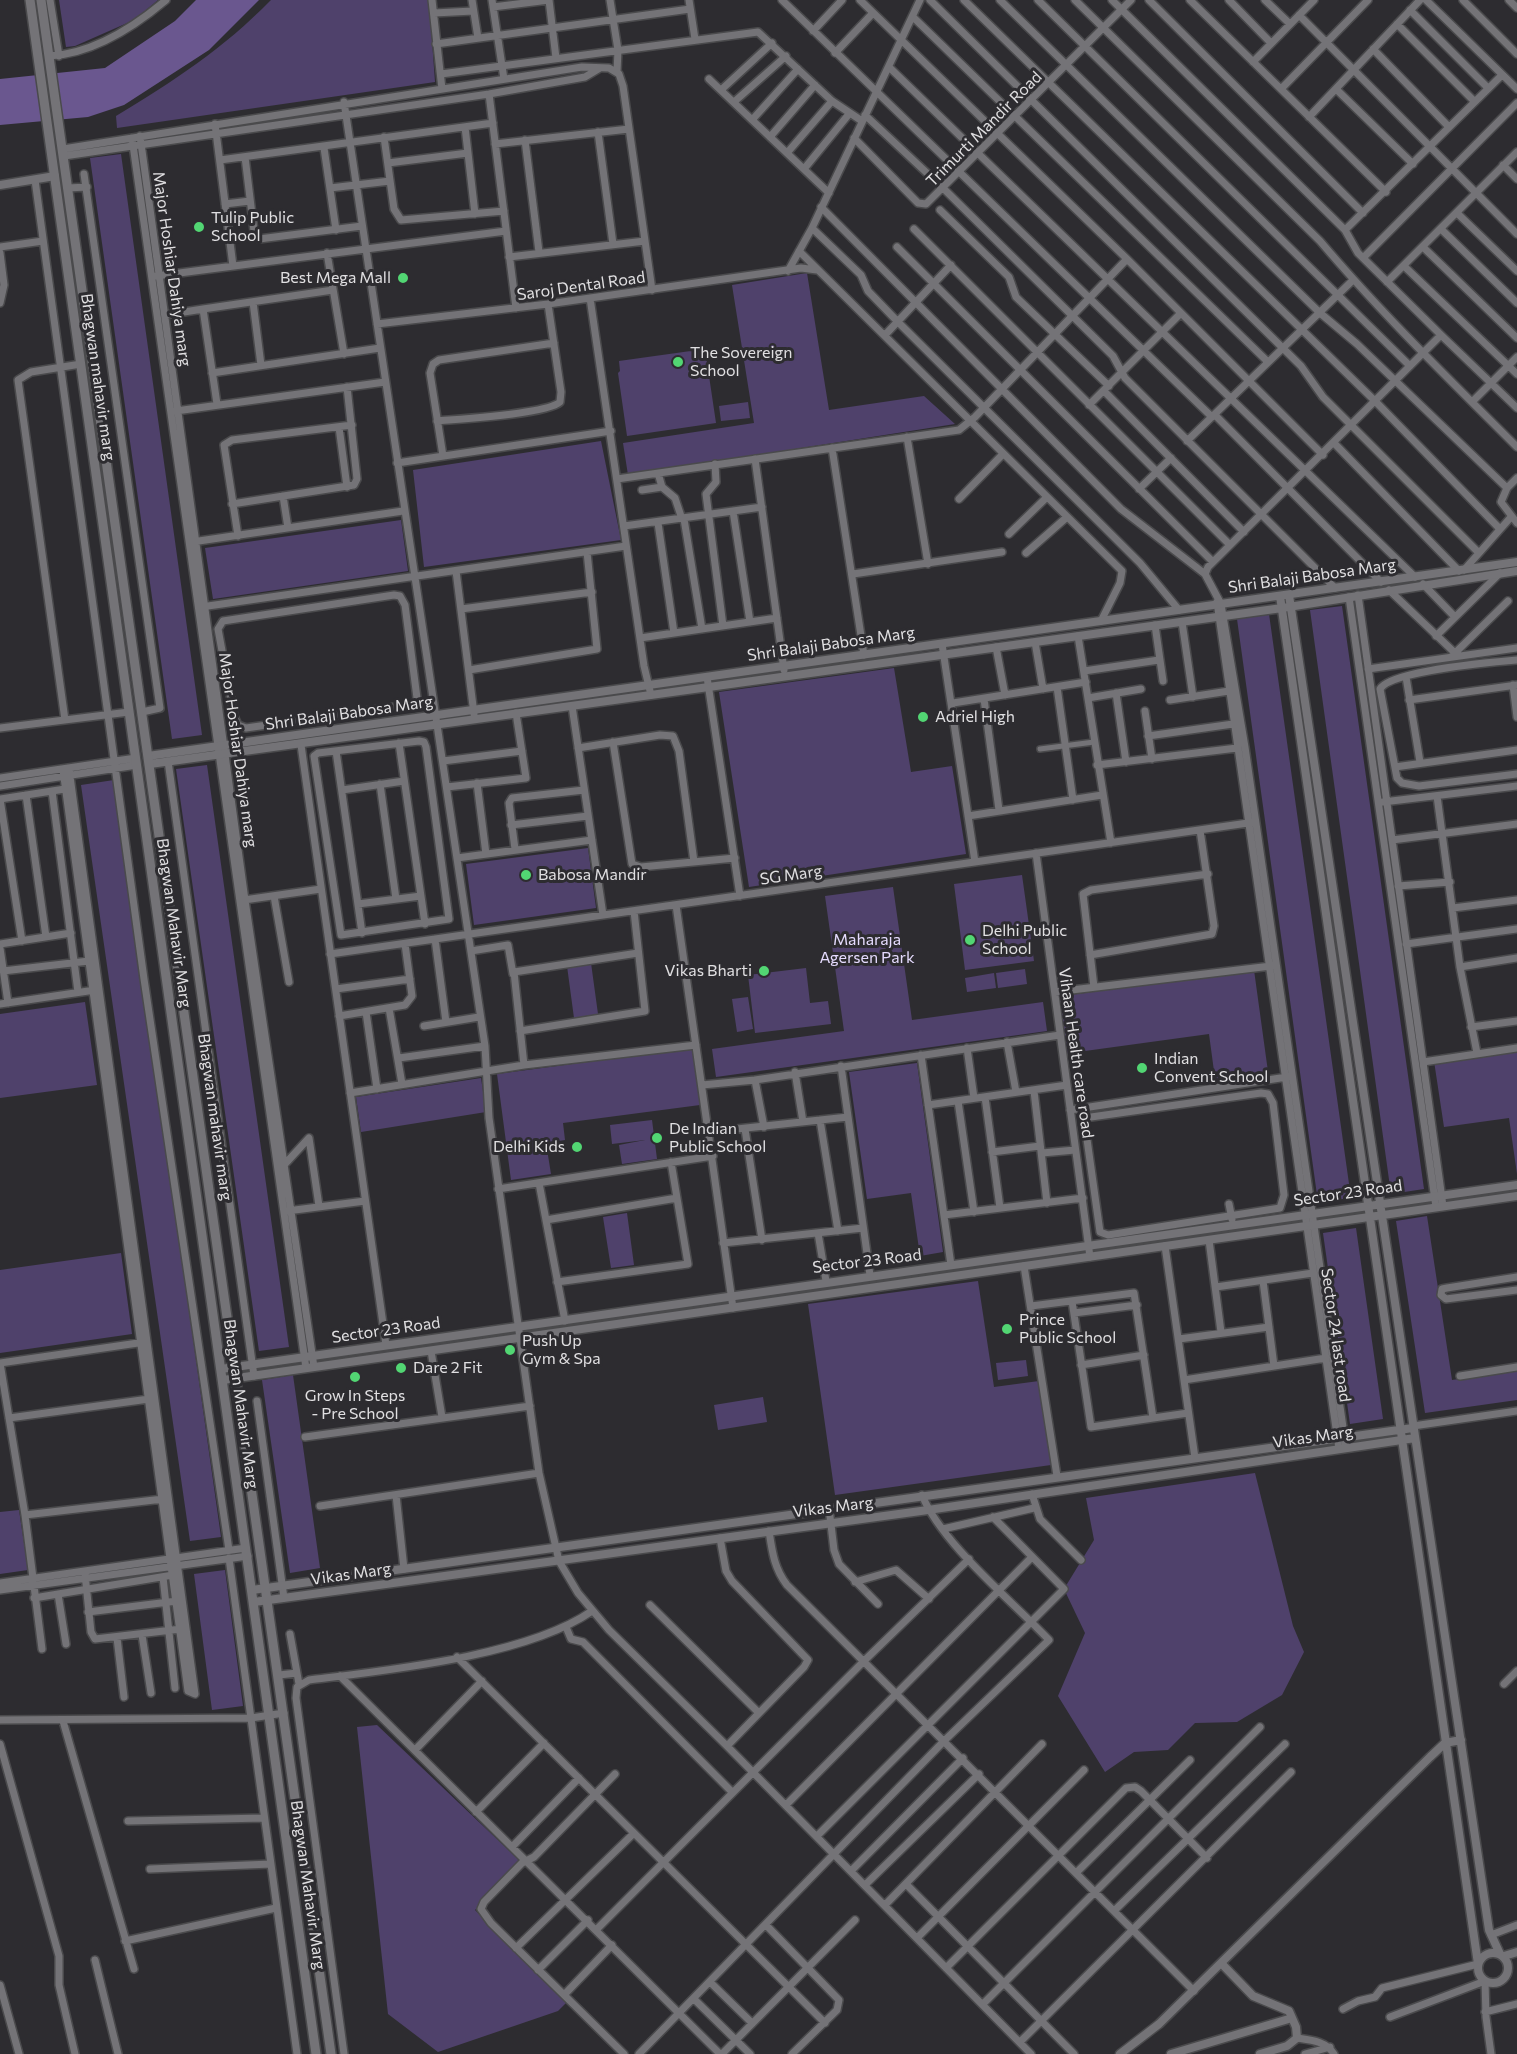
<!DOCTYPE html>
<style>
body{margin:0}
canvas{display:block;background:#2d2c30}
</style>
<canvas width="1517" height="2054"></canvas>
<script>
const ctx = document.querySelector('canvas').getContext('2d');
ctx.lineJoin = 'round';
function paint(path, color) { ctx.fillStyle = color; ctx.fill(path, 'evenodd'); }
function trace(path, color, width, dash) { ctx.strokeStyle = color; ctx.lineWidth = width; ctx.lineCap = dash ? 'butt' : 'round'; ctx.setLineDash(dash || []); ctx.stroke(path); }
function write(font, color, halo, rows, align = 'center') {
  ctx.font = font + ' Commissioner,sans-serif'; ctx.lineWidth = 6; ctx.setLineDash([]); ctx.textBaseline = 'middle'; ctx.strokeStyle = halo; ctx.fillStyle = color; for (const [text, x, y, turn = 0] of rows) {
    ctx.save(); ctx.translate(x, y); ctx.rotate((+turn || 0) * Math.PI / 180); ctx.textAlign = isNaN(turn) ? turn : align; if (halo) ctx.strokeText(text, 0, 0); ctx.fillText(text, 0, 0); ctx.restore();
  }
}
paint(new Path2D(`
 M59,0h99l-24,20 -59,26 -9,1z
 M271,0h158l6,82 -318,46 -1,-12c58,-35 107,-67 155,-116z
 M121,154l81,581 -30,4 -82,-581z
 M807,273l22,137 95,-14 31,28 -327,51 -5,-32 131,-20 -22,-138z
 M705,349l11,74 -89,13 -9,-63 2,-2 -1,-10z
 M748,402l2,16 -29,3 -2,-15z
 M601,441l20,99 -197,27 -11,-97z
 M401,520l7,51 -195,28 -8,-51z
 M1342,606l82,583 -33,5 -81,-584z
 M1269,614l82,584 -33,4 -81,-583z
 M894,668l17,104 41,-6 14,88 -217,33 -30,-195z
 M207,765l82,582 -30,4 -83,-582z
 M114,780l107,757 -31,4 -109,-756z
 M588,848l8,60 -122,17 -8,-61z
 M1022,875l12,86 -69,9 -11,-86z
 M893,887l19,133 131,-18 4,29 -331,46 -4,-28 132,-18 -19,-135z
 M591,963l7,51 -24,4 -7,-52z
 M806,968l4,35 18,-2 3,23 -76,9 -7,-58z
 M1025,969l2,15 -29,4 -2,-15z
 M1254,970l15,109 -53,7 -7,-52 -146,20 -8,-57z
 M994,973l2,15 -29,4 -2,-14z
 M748,997l5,32 -16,3 -5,-33z
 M85,1002l12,83 -97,13v-84z
 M692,1048l8,57 -137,18 2,17 -19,3 5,31 -40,6 -14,-106z
 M1517,1049v125l-8,-56 -65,9 -10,-66z
 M917,1063l26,189 -23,4 -9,-63 -44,6 -18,-127z
 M481,1078l5,34 -125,20 -5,-35z
 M652,1120l5,39 -35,5 -3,-19 26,-5 -33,4 -2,-19z
 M627,1213l7,52 -23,3 -8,-51z
 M1427,1216l25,164 65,-9v29l-92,13 -29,-192z
 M1356,1228l27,191 -33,5 -27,-191z
 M121,1253l11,81 -132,19v-83z
 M978,1281l16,106 45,-6 12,84 -216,30 -27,-191z
 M1026,1360l2,16 -30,4 -2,-17z
 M293,1375l27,193 -30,5 -28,-193z
 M763,1397l4,25 -49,8 -4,-25z
 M1255,1473l38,153 11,26 -22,43 -45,27 -42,1 -27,27 -34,2 -29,20 -47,-76 27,-63 -21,-44 30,-49 -8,-42z
 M19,1510l9,60 -28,4v-62z
 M225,1570l18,136 -31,4 -18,-136z
 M377,1725l145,138 -47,47 91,93 -8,8 -120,41 -50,-38 -31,-287z`), '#4f416b');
paint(new Path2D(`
 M196,0h63l-50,50 -85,55 -36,12 -88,8v-46l105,-11 70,-47z`), '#6a578f');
const pedestrian = new Path2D(`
 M1040,749l54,-7`);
const minor = new Path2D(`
 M50,0l9,56
 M432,0l10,89
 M472,0l6,38
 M492,0l12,79
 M549,0l7,58
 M610,0l8,50 -1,22
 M689,0l6,39
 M782,0l430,417
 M860,0l267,259 196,196
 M930,0l371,366 22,31 156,156
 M964,0l411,401 125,128
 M1000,0l320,313 37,31 150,144
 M1038,0l372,366
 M1075,0l245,241c61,72 130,139 197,206
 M1112,0l233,230 13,23 83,82
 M1149,0l214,213
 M1190,0l196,192
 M1229,0l42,43
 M1265,0l25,24
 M1426,0l91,89
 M1463,0l54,54
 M1509,0l8,8
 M493,7l56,-7
 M1410,10l78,78
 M434,13l39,-2
 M1299,15l218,219
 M913,17l355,345
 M1397,24l77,77
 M813,31l29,-31
 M436,44l254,-35
 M1373,49l76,78
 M835,53l38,-40
 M49,56c43,-2 85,-29 117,-56
 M1253,62l61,-62
 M889,67l526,510
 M441,74l317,-42 74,69 30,20
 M709,79l120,114
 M1281,89l87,-89
 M1336,89l77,75
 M721,90l51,-47
 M489,94l27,214
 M344,102l141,944 4,72 50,355 20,88 19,32 31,37 118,116 304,308
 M734,102l52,-46
 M865,115l79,74 169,167 12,22 210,210
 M1309,117l111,-117
 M752,120l46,-51
 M215,124l18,142
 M465,127l10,87
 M598,132l15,112
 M140,136l105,764 69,467
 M384,137l10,72 7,11 103,-9
 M770,137l45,-52
 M132,138l174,1230
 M854,138l64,65 8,1 205,-204
 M525,140l14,112
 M495,144l134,-15
 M324,148l12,82
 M63,149l519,-82 27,1 10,6 4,12 29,204
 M787,153l45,-52
 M64,156l425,-62 96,-17 15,-9
 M245,157l9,74 5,8 103,-13
 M220,160l273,-37
 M388,163l80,-10
 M1503,165l14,14
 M804,169l45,-55
 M84,174l76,534 -18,4
 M35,180l109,799 85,571
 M68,188l19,-1
 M330,188l60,-7
 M225,204l25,-3
 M821,207l300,302 84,65
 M940,210l69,67 7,20 93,89
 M1457,213l60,58
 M812,228l49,47 7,16 30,31 242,241 39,47
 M914,229l316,316
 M1441,229l76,74
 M1345,230l157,-155
 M0,247l43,-6
 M897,247l316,315
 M1423,247l94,91
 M799,251l323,320 -2,12 -19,38
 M0,253l4,32 -4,18
 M327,253l17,101
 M509,257l136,-16
 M1363,258l154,-155
 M1404,266l113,108
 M788,271l24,-43 108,-228
 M156,276l350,-45
 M1387,282l130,-130
 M590,298l54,368 7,29
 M253,302l8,63
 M165,315l38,-6
 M377,324l171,-20 253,-36 16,2
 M885,335l66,-70
 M212,373l168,-25
 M1104,391l140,141
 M1472,402l45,-45
 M217,404l-14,-95 130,-19
 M1089,405l92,-92
 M176,411l209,-29
 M1215,415l166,167
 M437,421c23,-2 110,-7 123,-19l1,-10 -13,-88
 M339,427l8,60
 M907,437l21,127
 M1187,441l166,-161
 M1334,443l125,128
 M832,448l32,207
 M443,456l-13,-83 3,-9 6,-4 115,-17
 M755,459l29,211
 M397,463l214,-32
 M715,464l1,18 -10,12 17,132
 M658,473l4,14 13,11 7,21
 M1517,478l-10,10 -6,14 16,21
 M617,479l342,-49 16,-13 152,-158
 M1139,489l32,-31
 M642,490l20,-3
 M283,496l5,32
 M959,499l44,-45
 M232,504l122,-19 3,-6 -10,-92
 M733,511l17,111
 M684,519l18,110
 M658,523l16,110
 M624,526l138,-19
 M1009,534l38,-37
 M238,536l-14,-91 8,-5 120,-15
 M192,542l211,-31
 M1026,553l41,-36
 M1464,570l47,-53
 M456,571l18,143
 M853,574l149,-22
 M1423,584l32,33
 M1389,590l66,63
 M394,595l6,1 5,9 12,93 -2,6 -169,24 -8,-3 -4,-9 -16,-87 5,-8z
 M1358,595l85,611
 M1349,597l87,610
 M1217,602l122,847
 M201,607l425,-61
 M461,609l131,-17
 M1182,622l11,75
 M1155,625l8,56
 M1078,636l33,207
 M1436,636l64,-63
 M640,638l137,-20
 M1035,642l8,47
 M942,644l33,218
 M996,647l9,48
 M1452,656l56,-55
 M1517,660c-24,2 -127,11 -137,29l17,89 5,5 17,3 98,-12
 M1368,669l149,-21
 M469,670l128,-21 -10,-97
 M1084,671l75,-11
 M707,677l33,219
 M1406,677l14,85
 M1513,685l4,32
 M1057,687l16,113
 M1116,693l10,69
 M1088,698l53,-9
 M984,699l15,111
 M1170,700l59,-9
 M1409,700l108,-15
 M953,703l133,-21
 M572,706l31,209
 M1145,711l7,48
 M65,720l-47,-340 13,-8 50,-8
 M0,728l129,-16
 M1148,736l85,-12
 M419,741l5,1 2,5 23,172 -108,16 -27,-179 4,-3z
 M613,742l19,122 9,3 94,-9
 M399,743l26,181
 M301,745l85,600
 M578,748l82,-13 13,1 6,15 15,111
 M336,751l26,182
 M168,761l86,615
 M443,761l79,-10
 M1097,765l140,-17
 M1395,767l122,-17
 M63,770l125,921 7,3 -126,-925
 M0,778l136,-20
 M477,783l9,71
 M380,784l16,115
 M0,786l137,-21
 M447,787l79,-9 -10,-65
 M342,790l62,-9
 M52,791l26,201
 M26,795l20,142
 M1437,796l23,171 17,86
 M0,799l22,142
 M0,799l65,-10
 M1383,802l134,-16
 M968,816l134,-21
 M511,825l77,-9
 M1392,840l125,-16
 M515,849l-6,-46 3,-5 72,-8
 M1036,853l54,404
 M457,858l135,-18
 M1398,886l52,-4
 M274,896l15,86
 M244,900l77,-11
 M358,904l63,-8
 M676,905l57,403
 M1453,908l64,-8
 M435,939l11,83
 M0,944l71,-11
 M1406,944l111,-15
 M0,948l8,55
 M471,951l37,-6 5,29
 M330,954l925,-132
 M1090,955l122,-21 2,-8 -14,-96
 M1460,967l57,-9
 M3,971l86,-10
 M1094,987l-11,-93 8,-4 117,-16
 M336,989l74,-10
 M1055,992l216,-26
 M0,1004l95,-14
 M389,1008l13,76
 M366,1012l11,77
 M339,1016l66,-11 7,-9 -7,-52
 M424,1026l55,-9
 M1471,1027l46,-6
 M520,1031l125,-20 -11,-100
 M1007,1042l9,50
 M967,1048l7,50
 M921,1055l30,210
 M399,1058l86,-12
 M1423,1062l94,-14
 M524,1065l-10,-93 124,-19
 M841,1066l29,209
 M795,1072l8,50
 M755,1080l9,47
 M702,1085l53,-5 305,-45
 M1034,1091l13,112
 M350,1093l174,-28 172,-20
 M1261,1093l7,1 5,9 11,92 -4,13 -172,27 -8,-3 -16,-114z
 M985,1097l15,111
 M958,1101l16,111
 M928,1105l139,-20
 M1070,1110l217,-33
 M820,1120l18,111
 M745,1129l17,111
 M709,1132l139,-15
 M992,1152l48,-6
 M1042,1153l33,-3
 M284,1165l25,-27 10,68
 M539,1183l26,138
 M498,1189l215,-33
 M1229,1204l3,15
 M287,1211l78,-10
 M944,1215l139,-17
 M546,1220l131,-22
 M818,1233l8,48
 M1209,1240l12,92
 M723,1243l140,-15
 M1165,1246l30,212
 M1024,1266l33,210
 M1517,1277l-70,11 -5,1 -1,6 5,4 71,-9
 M1263,1281l11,85
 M557,1282l131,-18 -17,-102
 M1216,1287l97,-14
 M1072,1301l19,126 97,-14
 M1031,1306l103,-13 19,125
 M1074,1313l63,-8
 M1179,1339l90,-12
 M431,1351l11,66
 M0,1363l25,152 17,134
 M0,1363l145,-21
 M1081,1365l63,-10
 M1460,1376l57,-9
 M1184,1380l142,-22
 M257,1401l27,197
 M9,1418l140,-19
 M1413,1426l104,-15
 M305,1437l225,-31
 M1346,1448l-101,-701 -24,-143 -16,-30 3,-7 233,-232 76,73
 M1032,1494l8,25 41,41
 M396,1495l8,74
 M320,1506l219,-33
 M829,1508l5,42 5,14 39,40
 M25,1515l138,-16
 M943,1529l91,-21
 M769,1531c3,20 5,37 18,54l407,406
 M720,1538l6,33 6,10 76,79 -4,7 -77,79
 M229,1558l68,496
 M85,1574l6,58 4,7 86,-10
 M163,1577l12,111
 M855,1582l41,-12 33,29
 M0,1583l246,-35
 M0,1590l248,-34
 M58,1594l8,50
 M34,1598l139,-23
 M650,1605l109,108
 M88,1612l89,-11
 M566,1627l5,12 12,3 149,150
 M290,1634l9,50
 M142,1635l9,58
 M117,1638l7,59
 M457,1657l368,366
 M279,1675l18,-2
 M340,1676l380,378
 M1504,1684l13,-13
 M0,1720l251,-2 33,-5
 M63,1721l71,248
 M0,1744l59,212v29l16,69
 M415,1750l67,-69
 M615,1774l-81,83 -12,6 -38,39 -3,7 10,14 133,131
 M786,1805l246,-248
 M476,1812l68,-69
 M128,1821l136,-3
 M817,1836l247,-247 -71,-72
 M512,1847l67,-69
 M150,1869l121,-5
 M851,1871l112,-113
 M1077,1872l113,-112
 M906,1884l168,170
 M865,1885l114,-111
 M885,1905l157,-161
 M1114,1911l171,-167
 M766,1925l73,75 -2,10 -45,44
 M597,1929l268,-269 104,-101
 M1491,1935l26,-10
 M917,1938l167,-168
 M125,1941l151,-33
 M516,1948l118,-115
 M95,1960l23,94
 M946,1968l180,-180 9,-1 6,4 66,67
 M538,1970l50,-50
 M710,1982l42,41
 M0,1985l19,69
 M564,1995l48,-50
 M694,1999l56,55
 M983,2004l277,-277
 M1343,2009l15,-8 17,-4 7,-9 96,-24
 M1485,2012l32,-8
 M1390,2017l95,-36 1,36 5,37
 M1297,2038c14,2 29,3 37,16
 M1020,2042l271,-270
 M344,2054l-48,-356 1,-11 12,-7c80,-10 218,-24 283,-69
 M639,2054l306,-314 104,-100c-38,-40 -107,-96 -127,-145
 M722,2054l133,-134
 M1305,2054l25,-7`);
const tertiary = new Path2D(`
 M0,185l55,-9
 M1289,595l200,1335 11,24
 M1280,596l198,1368
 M148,756l1369,-194
 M150,764l1132,-156 235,-37
 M221,1369l1296,-184
 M223,1380l1294,-184
 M252,1590l1161,-162
 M254,1602l674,-92 487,-72
 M1478 1968a15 15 0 1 1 30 0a15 15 0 1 1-30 0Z
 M1504,1956l13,-4
 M1221,1963l32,33 36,15 7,16 1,11 -10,8 -27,8
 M1120,2054l39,-30 271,-267 15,-14 16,-3
 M1171,2054l121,-36`);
const secondary = new Path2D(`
 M30,0l286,2054
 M41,0l290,2054`);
trace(pedestrian, '#4a4a4c', 8);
trace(minor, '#4a4a4c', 10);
trace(tertiary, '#4a4a4c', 11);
trace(secondary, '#4a4a4c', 12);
trace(pedestrian, '#747377', 5);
trace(minor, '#747377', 7);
trace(tertiary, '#747377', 8);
trace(secondary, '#747377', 9);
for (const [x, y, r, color] of [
 [199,227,6,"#52d673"],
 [403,278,6,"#52d673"],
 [678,362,6,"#52d673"],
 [923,717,6,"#52d673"],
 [526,875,6,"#52d673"],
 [970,940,6,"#52d673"],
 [764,971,6,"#52d673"],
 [1142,1068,6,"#52d673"],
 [657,1138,6,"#52d673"],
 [577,1147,6,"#52d673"],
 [1007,1329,6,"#52d673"],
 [510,1350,6,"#52d673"],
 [401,1368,6,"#52d673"],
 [355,1377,6,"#52d673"]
]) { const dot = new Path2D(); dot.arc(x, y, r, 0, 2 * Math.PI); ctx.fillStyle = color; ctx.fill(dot); trace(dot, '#2d2c30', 2); }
write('16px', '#e0dfe1', '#2d2c30', [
 ["Trimurti Mandir Road",984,129,-45],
 ["Major Hoshiar Dahiya marg",172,269,82],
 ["Saroj Dental Road",581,286,-8],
 ["Bhagwan mahavir marg",98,377,82],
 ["Shri Balaji Babosa Marg",1312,576,-8],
 ["Shri Balaji Babosa Marg",831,644,-8],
 ["Shri Balaji Babosa Marg",349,713,-8],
 ["Major Hoshiar Dahiya marg",238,750,82],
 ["SG Marg",791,875,-8],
 ["Bhagwan Mahavir Marg",174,923,82],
 ["Vihaan Health care road",1076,1053,82],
 ["Bhagwan mahavir marg",215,1117,82],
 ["Sector 23 Road",1348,1193,-8],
 ["Sector 23 Road",867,1261,-7],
 ["Sector 23 Road",386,1330,-8],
 ["Sector 24 last road",1336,1335,82],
 ["Bhagwan Mahavir Marg",241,1404,82],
 ["Vikas Marg",1313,1437,-8],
 ["Vikas Marg",833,1507,-7],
 ["Vikas Marg",351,1574,-8],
 ["Bhagwan Mahavir Marg",308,1885,82]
]);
write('16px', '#e0dfe1', '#2d2c30', [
 ["Tulip Public",211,218],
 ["School",211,236],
 ["Best Mega Mall",391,278,"right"],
 ["The Sovereign",690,353],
 ["School",690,371],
 ["Adriel High",935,717],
 ["Babosa Mandir",538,875],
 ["Delhi Public",982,931],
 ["School",982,949],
 ["Vikas Bharti",752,971,"right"],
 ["Indian",1154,1059],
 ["Convent School",1154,1077],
 ["De Indian",669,1129],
 ["Public School",669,1147],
 ["Delhi Kids",565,1147,"right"],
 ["Prince",1019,1320],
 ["Public School",1019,1338],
 ["Push Up",522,1341],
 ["Gym & Spa",522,1359],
 ["Dare 2 Fit",413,1368],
 ["Grow In Steps",355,1396,"center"],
 ["- Pre School",355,1414,"center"]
], 'left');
write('16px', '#e5dbfe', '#2d2c30', [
 ["Maharaja",867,940],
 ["Agersen Park",867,958]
]);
</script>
